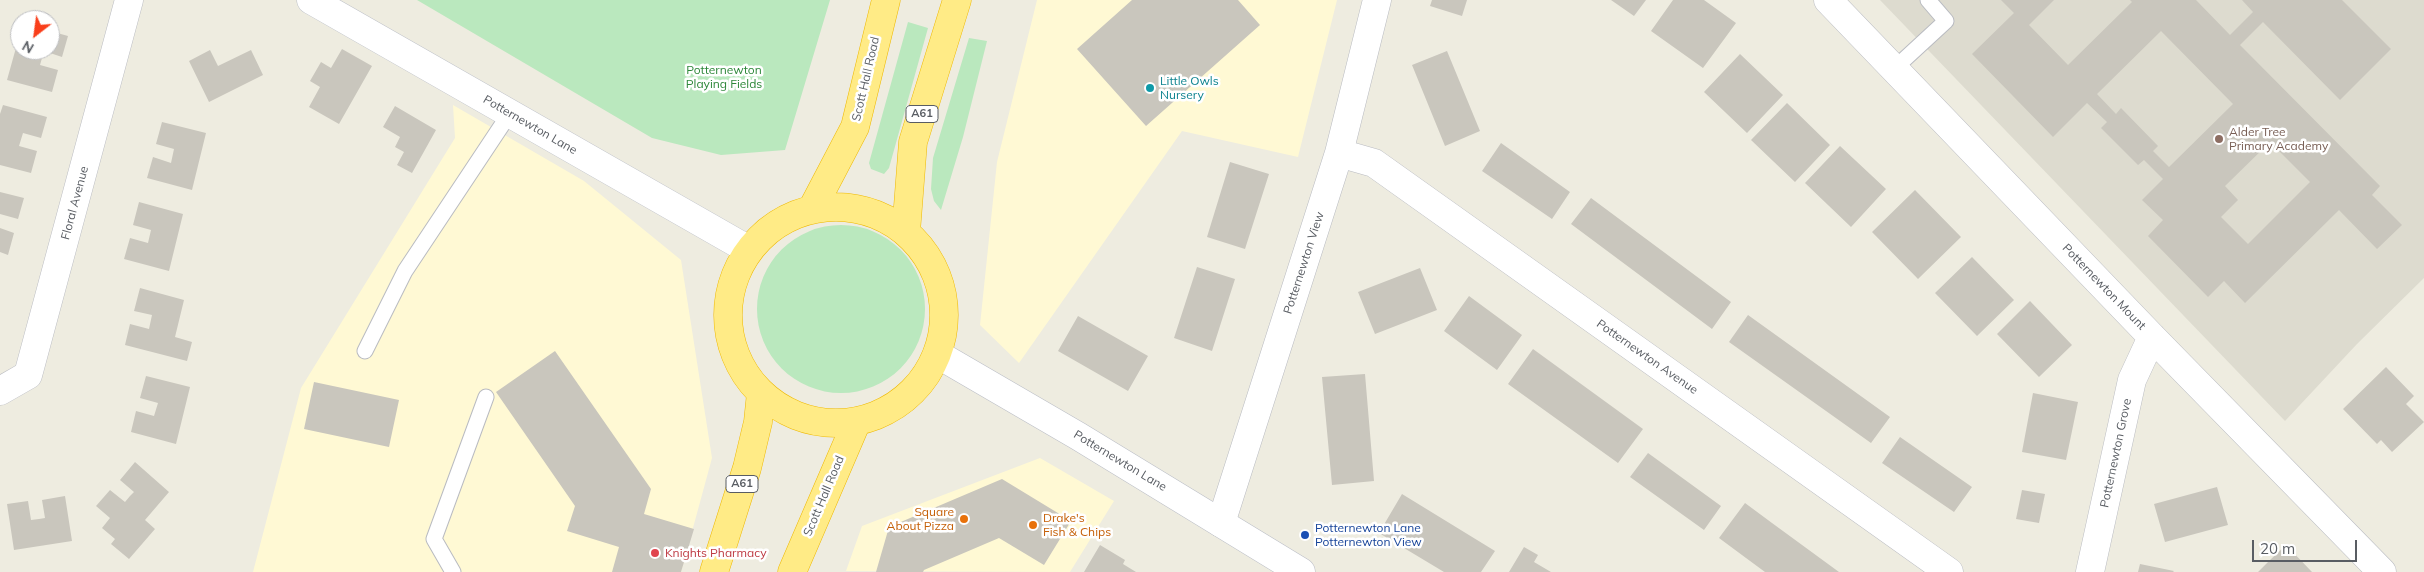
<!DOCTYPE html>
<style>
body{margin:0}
#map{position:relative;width:2424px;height:572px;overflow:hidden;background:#eeece0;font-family:Mulish,sans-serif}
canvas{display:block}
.north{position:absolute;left:10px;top:10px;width:50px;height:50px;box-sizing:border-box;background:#fff;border:1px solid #bdbec1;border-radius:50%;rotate:210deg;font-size:14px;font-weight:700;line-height:20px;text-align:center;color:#595d63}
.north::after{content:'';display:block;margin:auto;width:18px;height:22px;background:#f93f1b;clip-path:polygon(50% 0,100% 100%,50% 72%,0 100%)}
.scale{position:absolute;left:2252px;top:540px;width:105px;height:22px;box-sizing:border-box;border:2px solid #595d63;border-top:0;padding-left:6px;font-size:15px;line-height:18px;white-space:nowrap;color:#595d63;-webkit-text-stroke:4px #fff;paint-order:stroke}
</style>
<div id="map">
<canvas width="2424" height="572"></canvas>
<div class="north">N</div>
<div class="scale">20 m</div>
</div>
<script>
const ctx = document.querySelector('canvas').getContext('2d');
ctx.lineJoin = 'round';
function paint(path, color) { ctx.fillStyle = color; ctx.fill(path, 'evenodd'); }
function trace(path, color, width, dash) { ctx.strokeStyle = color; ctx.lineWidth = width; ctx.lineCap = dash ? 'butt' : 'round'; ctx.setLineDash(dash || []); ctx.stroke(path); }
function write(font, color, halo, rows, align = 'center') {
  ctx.font = font + ' Mulish,sans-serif'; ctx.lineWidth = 5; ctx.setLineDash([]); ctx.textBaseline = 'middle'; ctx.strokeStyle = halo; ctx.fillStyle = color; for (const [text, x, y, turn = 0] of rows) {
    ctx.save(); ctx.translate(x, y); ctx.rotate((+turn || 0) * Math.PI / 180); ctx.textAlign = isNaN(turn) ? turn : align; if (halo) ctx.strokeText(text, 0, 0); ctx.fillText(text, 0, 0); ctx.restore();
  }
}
paint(new Path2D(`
 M1037,0h300l-39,157 -116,-26 -163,232 -39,-38 17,-163z
 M453,105l131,76 97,79 31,198 -31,114h-428l48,-184 154,-250z
 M1040,458l74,43 -44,71 -224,-1 16,-45z`), '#fff9d4');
paint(new Path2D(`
 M1880,0h544v278l-67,66 -72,77z`), '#dddbcf');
paint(new Path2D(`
 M417,0h413l-45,150 -64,5 -69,-17z
 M908,22l20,6 -39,140 -5,6 -13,-5 -2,-6z
 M969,38l18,3 -24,96 -22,73 -7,-9 -3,-12 2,-31z
 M757 309a84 84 0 1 1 168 0a84 84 0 1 1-168 0Z`), '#bae8be');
paint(new Path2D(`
 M1132,0h106l22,25 -114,101 -69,-77z
 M1432,0h35l-5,16 -32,-10z
 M1611,0h35l-12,16z
 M1673,0h31l32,23 -33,45 -52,-37z
 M2001,0h53l-25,25 39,40 64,-63 -2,-2h66l34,35 23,-23 -11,-12h100l49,49 -51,51 -77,-78 -23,23 140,141 -8,9 30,30 -25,24 -38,-39 -94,93 -21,-22 -16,16 -60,-61 15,-16 -21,-20 21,-21 -19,-19 -6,5 -37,-37 6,-6 -20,-19 -34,34 -81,-83 42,-41zM2161,31l72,73 -64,63 -16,-16 5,-5 -37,-38 -5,6 -19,-20zM2270,142l40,40 -62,62 -27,-27 17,-17 -13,-14z
 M50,31l18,5 -6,21 -18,-6 -4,14 18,5 -6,22 -45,-12 12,-43 1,13h30z
 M342,49l30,17 -33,58 -30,-17 11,-20 -10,-6 11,-19 10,6z
 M210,50l8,16 33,-16 12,25 -54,27 -20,-41z
 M1447,51l33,80 -35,15 -33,-81z
 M1740,54l43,41 -36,38 -43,-41z
 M1787,103l43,42 -35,37 -44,-42z
 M3,105l44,12 -6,21 -18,-5 -4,13 18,5 -6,22 -31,-8v-51z
 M395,106l41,24 -24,43 -15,-8 7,-13 -9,-5 5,-10 -17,-10z
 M162,122l44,11 -14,57 -45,-12 6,-21 18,6 3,-14 -18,-5z
 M1501,143l69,49 -18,27 -70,-48z
 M1840,146l46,43 -35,38 -46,-44z
 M1230,162l39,12 -24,75 -38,-12z
 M1915,190l46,47 -43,42 -46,-47z
 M0,192l24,6 -6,21 -18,-5z
 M1591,198l140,104 -19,27 -141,-105z
 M139,202l44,12 -14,57 -45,-12 6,-21 18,5 3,-13 -18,-5z
 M0,228l14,5 -6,22 -8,-3z
 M1972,257l42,43 -37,36 -42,-43z
 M1197,267l38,12 -23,72 -38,-13z
 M1420,268l17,42 -62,24 -17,-42z
 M140,288l44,12 -9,37 17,5 -5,19 -62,-16 5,-21 19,5 3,-14 -18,-4z
 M1469,296l53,39 -25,35 -53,-39z
 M2030,301l42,44 -33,32 -42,-43z
 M1748,315l142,102 -19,26 -142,-101z
 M1078,316l70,40 -20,35 -70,-40z
 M1533,349l110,80 -25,34 -110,-79z
 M555,351l96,138 -7,25 50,15 -13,43h-69l7,-25 -52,-16 8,-25 -79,-114z
 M2386,367l28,29 -8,8 18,18 -32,30 -11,-12 -4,4 -34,-35z
 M1365,374l9,107 -42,4 -10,-108z
 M146,376l44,11 -14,57 -45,-12 5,-21 18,5 4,-13 -18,-5z
 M314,382l85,18 -10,47 -85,-18z
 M2033,393l45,9 -12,58 -44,-8z
 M1900,437l72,50 -18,25 -72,-49z
 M1648,453l73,53 -17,24 -74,-53z
 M135,462l34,30 -24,28 10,9 -26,30 -18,-15 4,-5 -13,-11 8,-10 -14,-12 14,-16 15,12 5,-6 4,-4 -14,-12z
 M1002,479l69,42 -27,44 -45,-27 -75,32 -1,2h-47l13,-45z
 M2217,487l11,38 -63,17 -11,-38z
 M2022,490l23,4 -6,29 -23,-4z
 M1402,494l93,57 -14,21h-37l-65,-39z
 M65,496l7,45 -58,9 -7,-46 21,-3 3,19 8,-1 6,-1 -3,-18z
 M1745,503l27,20 67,49h-74l-19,-14 -27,-20z
 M1100,545l25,15 -2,4 13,8h-52z
 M2286,545l26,27h-54l12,-12z
 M1524,547l14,8 -4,7 17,10h-42z
 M2140,564l34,7 -1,1h-35z`), '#c9c6bd');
const lane = new Path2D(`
 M1895,68l51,-47 -18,-21
 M365,351l40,-80 105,-158
 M453,572l-19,-33 52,-142`);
const street = new Path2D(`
 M1828,0l324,337 230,235
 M1339,153l35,10 575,409
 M0,391l28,-16 101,-375
 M1221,523l118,-370 38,-153
 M2090,572l42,-192 20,-43`);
const secondary = new Path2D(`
 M311,0l438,250
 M937,354l141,82 223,136`);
const highway = new Path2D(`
 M728 315a108 108 0 1 1 216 0a108 108 0 1 1-216 0Z
 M812,209l43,-82 31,-127
 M906,232l7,-90 44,-142
 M714,572l33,-104 11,-46 3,-29
 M792,572l65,-151`);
trace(lane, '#b9bbc1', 17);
trace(street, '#b9bbc1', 29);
trace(secondary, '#bbbec6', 29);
trace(highway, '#eeb800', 29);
trace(lane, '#fff', 15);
trace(street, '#fff', 28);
trace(secondary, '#fff', 28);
trace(highway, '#ffeb86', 28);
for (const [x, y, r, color] of [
 [1150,88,5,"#0f9aa8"],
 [2219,139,5,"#8d6e63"],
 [964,519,5,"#e8710a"],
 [1033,525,5,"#e8710a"],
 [1305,535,5,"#1a4fb4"],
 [655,553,5,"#e0444e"]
]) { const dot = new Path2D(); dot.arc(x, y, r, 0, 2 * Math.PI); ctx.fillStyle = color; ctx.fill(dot); trace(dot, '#fff', 2); }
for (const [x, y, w] of [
 [922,114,32],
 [742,484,32]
]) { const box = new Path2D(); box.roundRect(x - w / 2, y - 8.5, w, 17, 4); ctx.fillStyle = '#fff'; ctx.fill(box); trace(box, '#595d63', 1); }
write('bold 11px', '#595d63', null, [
 ["A61",922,114],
 ["A61",742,484]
]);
write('12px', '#2d8739', '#fff', [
 ["Potternewton",724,70],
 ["Playing Fields",724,84]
]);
write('12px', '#595d63', '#fff', [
 ["Scott Hall Road",866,79,-77],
 ["Potternewton Lane",530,125,30],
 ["Floral Avenue",75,203,-75],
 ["Potternewton View",1304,263,-72],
 ["Potternewton Mount",2104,287,46],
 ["Potternewton Avenue",1647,357,35],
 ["Potternewton Grove",2116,453,-78],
 ["Potternewton Lane",1120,461,31],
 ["Scott Hall Road",824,496,-67]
]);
write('12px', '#0d838f', '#fff', [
 ["Little Owls",1160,81],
 ["Nursery",1160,95]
], 'left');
write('12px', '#785e54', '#fff', [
 ["Alder Tree",2229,132],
 ["Primary Academy",2229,146]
], 'left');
write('12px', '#c56008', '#fff', [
 ["Square",954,512],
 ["About Pizza",954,526],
 ["Drake's",1043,518,"left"],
 ["Fish & Chips",1043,532,"left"]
], 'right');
write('12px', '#164399', '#fff', [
 ["Potternewton Lane",1315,528],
 ["Potternewton View",1315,542]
], 'left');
write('12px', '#be3a42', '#fff', [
 ["Knights Pharmacy",665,553]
], 'left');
</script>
